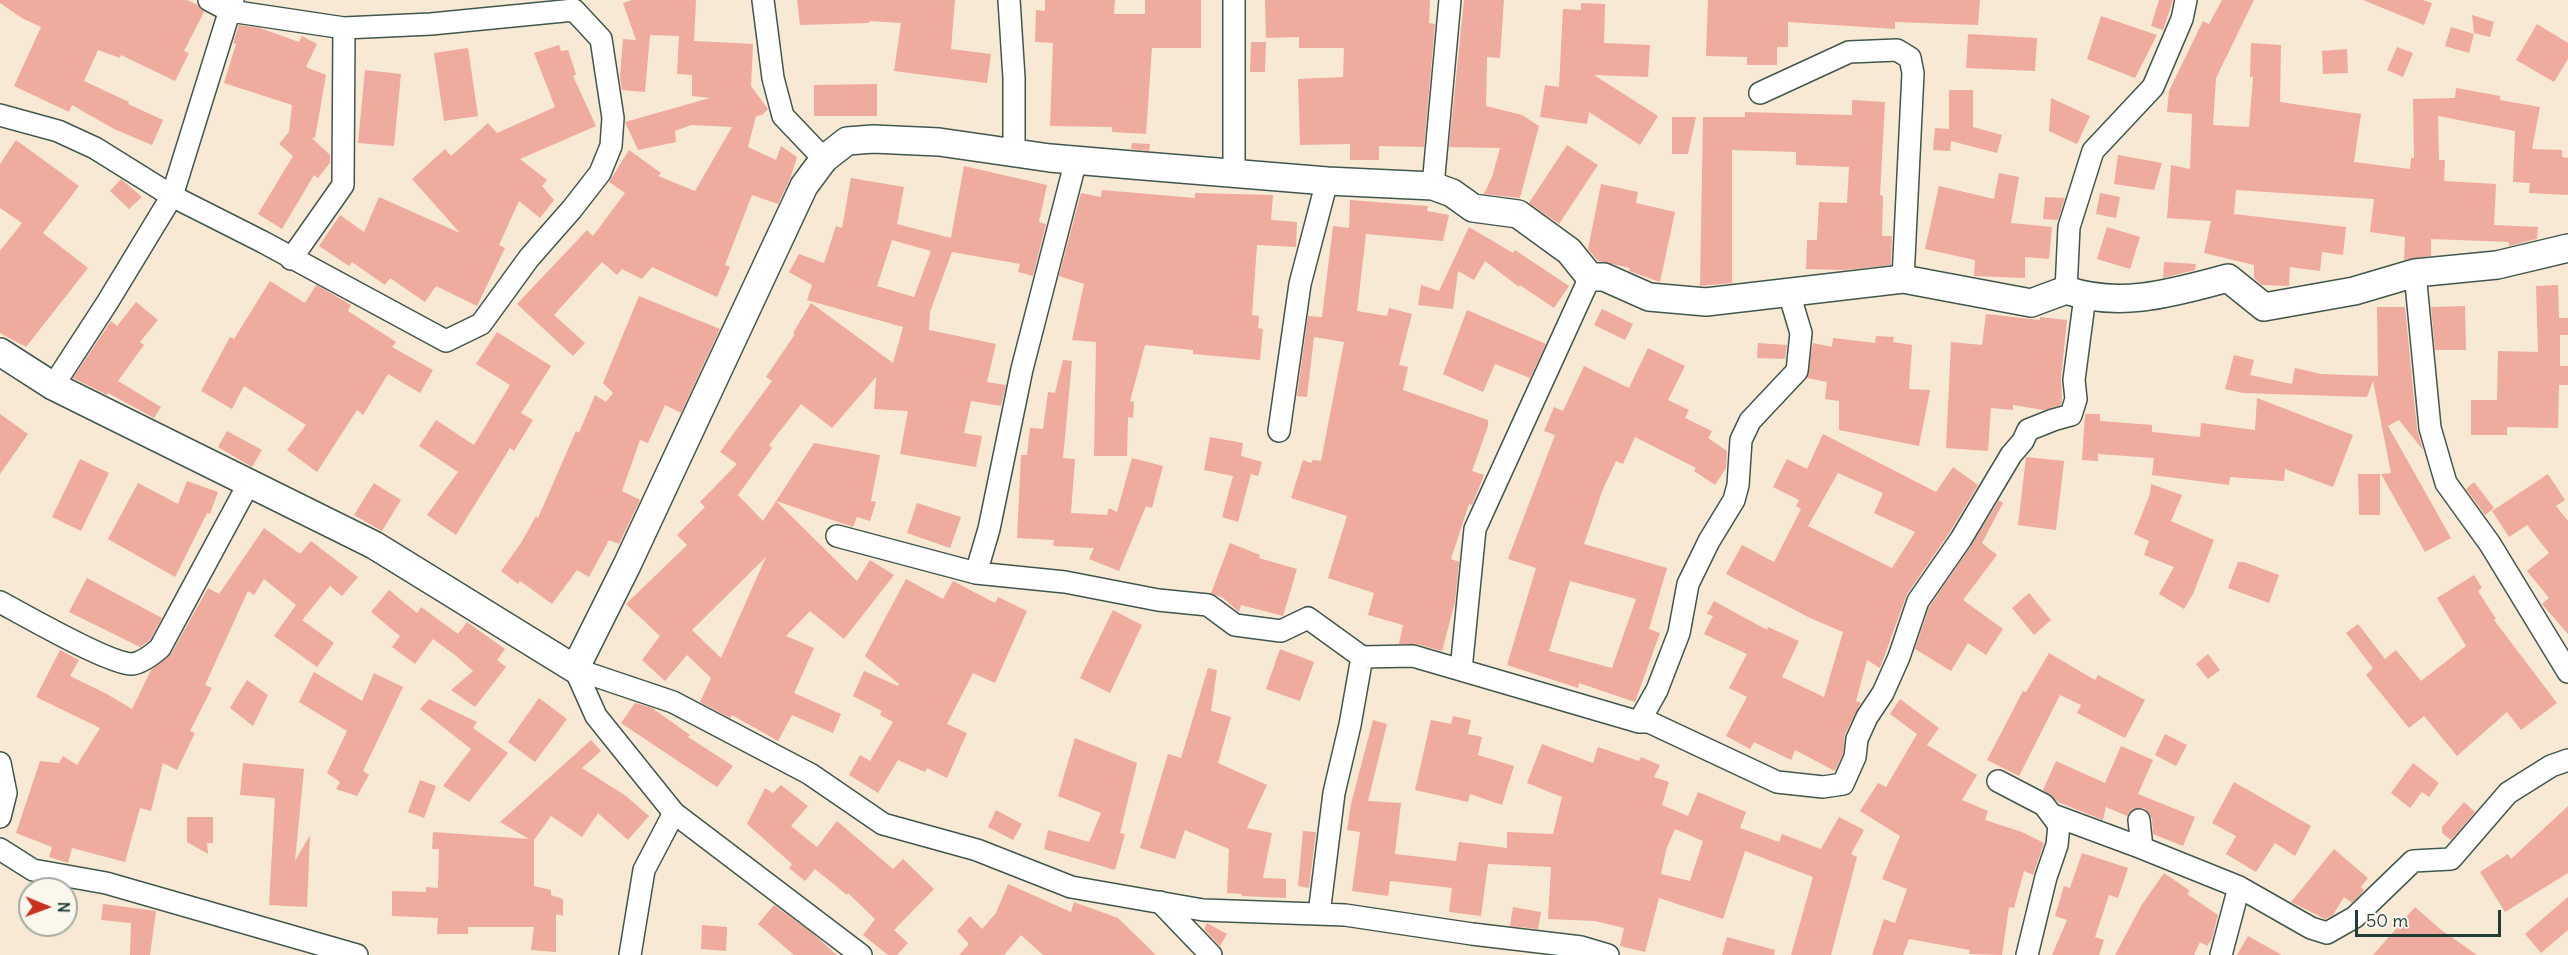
<!DOCTYPE html>
<style>
body{margin:0}
#map{position:relative;width:2568px;height:955px;overflow:hidden;background:#f8e9d4;font-family:Delius,sans-serif}
canvas{display:block}
.north{position:absolute;left:18px;top:877px;width:60px;height:60px;box-sizing:border-box;background:#fbf7ec;border:2px solid #a3ada2;border-radius:50%;rotate:91deg;font-size:16px;font-weight:700;line-height:24px;text-align:center;color:#1f3d34}
.north::after{content:'';display:block;margin:auto;width:21px;height:27px;background:#c8321e;clip-path:polygon(50% 0,100% 100%,50% 72%,0 100%)}
.scale{position:absolute;left:2355px;top:910px;width:146px;height:27px;box-sizing:border-box;border:3px solid #1f3d34;border-top:0;padding-left:8px;font-size:18px;line-height:21px;white-space:nowrap;color:#1f3d34;-webkit-text-stroke:4px #fbf7ec;paint-order:stroke}
</style>
<div id="map">
<canvas width="2568" height="955"></canvas>
<div class="north">N</div>
<div class="scale">50 m</div>
</div>
<script>
const ctx = document.querySelector('canvas').getContext('2d');
ctx.lineJoin = 'round';
function paint(path, color) { ctx.fillStyle = color; ctx.fill(path, 'evenodd'); }
function trace(path, color, width, dash) { ctx.strokeStyle = color; ctx.lineWidth = width; ctx.lineCap = dash ? 'butt' : 'round'; ctx.setLineDash(dash || []); ctx.stroke(path); }
paint(new Path2D(`
 M0,0h187l11,5 6,7 -20,39 5,2 -14,28 -54,-26 -1,3 -22,-8 -14,31 45,21 -1,2 35,16 -11,25 -38,-16 -42,-24 -3,7 -55,-26 27,-59 -19,-9 -22,-15z
 M632,0h64l-2,41 59,3 -2,42 17,23 -6,6 -6,1 -8,31 28,13 5,-14 16,11 -7,22 -12,25 -26,-9 -27,70 5,2 -13,30 -65,-30 -10,12 -20,-10 -5,6 -15,-13 -48,53 31,28 -12,13 -56,-52 70,-74 6,6 32,-43 -16,-11 20,-32 32,23 -3,3 37,15 37,-64 -41,-2 -16,6 1,11 -38,8 -13,-28 85,-24 -18,-2v-21l-15,-1 2,-38 -29,-1 -5,57 -23,-2 -2,-13 3,-38 13,1 -13,-37z
 M797,0h158l-4,49 40,5 -4,29 -93,-12 7,-48 -32,-2v2l-69,2z
 M1045,0h70l-1,14h31v-14h56v48h-49l-6,86 -34,-2v-5l-62,-1 3,-83 -18,-1 1,-32 9,1z
 M1265,0h165l-1,23 6,1 -11,123 -45,-1v14h-29v-16l-50,1 -2,-66 45,-2 1,-29h-45v-11l-33,1z
 M1464,0h40l-4,58 -13,-1 -1,49 36,9 17,11 -19,72 -36,-4 8,-17 8,-29 -51,-1z
 M1708,0h272l-2,25 -83,-3v7l-107,-7v25h-11v18h-30v-8l-41,-1z
 M2159,0h14l-10,30 -12,-4z
 M2222,0h32l-38,78 -3,47 36,2 4,-50h-3l1,-34 30,2 -1,57 81,12 -7,48 56,7 1,-11h3l-1,-59 42,-1 1,-10 44,8v4l40,7 -8,42 30,1v7l6,1v37l-39,-2 1,-10 -17,-1 2,-51 -77,-15 1,44h6l-1,21 52,3 -2,41 44,2 -1,12 -28,7v-4l-78,-3v17l-27,4 1,-23 -35,-5 4,-33 -138,-9 -2,24 112,13 -3,28 -21,-3 -2,19 -30,-4 -1,19 -27,-1 -8,-7v-13l-50,-12 7,-32 -44,-3 4,-53 19,4 2,-55 -25,-2 2,-21 34,-70 6,3z
 M2363,0h60l9,3 -8,22z
 M1581,3l24,1 -1,39 46,2 -2,32 -54,-2 64,41 -18,29 -51,-33 -2,12 -47,-7 5,-32 14,2 4,-78 18,1z
 M2472,15l22,7 -4,15 -16,-4z
 M2101,16l56,19 -22,43 -48,-19z
 M2537,24l31,19v16l-14,23 -38,-22z
 M239,25l21,3 39,14 3,-6 15,8 -11,23 20,8 -11,63h-3l18,17v8l-12,15 -4,-3 -32,54 -24,-15 35,-58 -14,-12 10,-12 3,-27 -68,-22 12,-39 -3,-1z
 M2451,27l23,7 -5,19 -24,-7z
 M1968,34l69,4 -2,33 -69,-3z
 M1251,42h15l-1,30h-15z
 M559,45l2,6 7,-1 8,24 -3,2 23,50 -76,33 27,21 -5,6 12,14 -14,18 -21,-17 -20,44 6,3 -28,58 -41,-20 -11,16 -35,-24 -5,7 -33,-23 -3,4 -30,-20 21,-31 24,17 15,-35 81,36 -48,-54 33,-30 6,7 37,-33 9,10 58,-26 -21,-54z
 M2397,47l16,6 -10,24 -16,-7z
 M468,48l10,68 -34,5 -10,-68z
 M2347,49l1,24 -25,1 -1,-23z
 M365,70l36,4 -7,72 -36,-3z
 M877,84v32h-63v-31z
 M1949,90h24v37l29,8 -5,18 -46,-12 -1,10 -17,-1 2,-22 14,1z
 M2051,98l39,18 -13,28 -28,-13z
 M1852,100l33,2 -5,93 3,1 -1,40h10l-1,29 -46,5 -39,-1 1,-29h10l2,-38 28,1 2,-36 -53,-2v-13l-64,-2v133l-32,3 3,-169h42v-5l107,3z
 M1672,117h24l-8,37h-16z
 M16,140l63,46 -36,47 45,35 -62,79 -26,-14v-82l22,-28 -22,-15v-44z
 M1132,143l18,1 -1,7 -18,-2z
 M1567,145l31,20 -39,59 -30,-21z
 M2118,155l44,8 -8,27 -40,-6z
 M964,166l83,19 -8,37 7,2 -13,52 -15,-4 2,-8 -68,-12 -22,60 -1,18 67,14 -9,38 19,3 -5,21 -30,-5 -7,32 18,3 -6,31 -76,-13 8,-43 -34,-2 2,-32 -44,51 -31,-24 -32,41 3,3 -34,47 25,26 13,-20 81,80 13,-21 24,15 -50,64 -34,-28 -24,25 28,12 -20,45 47,21 -8,19 -41,-18 -14,26 -46,-26 -2,3 -30,-16 11,-24 -24,-23 -22,26 -23,-21 18,-24 -34,-32 61,-59 -10,-10 28,-28 -5,-5 37,-38 -17,-12 52,-71 -6,-4 29,-43 -2,-1 18,-30 82,60 10,-36 -96,-27 5,-15 -23,-13 10,-18 25,9 12,-37 6,2 9,-50 53,9 -7,37 54,14zM892,240l39,11 -17,46 -37,-11zM766,557l-45,101 -29,-28z
 M1999,173l20,4 -8,46 41,4 -3,32 -24,-2v21l-51,-2 1,-16 -50,-11 14,-63 55,13z
 M121,179l21,18 -13,12 -19,-18z
 M1601,184l37,8 -2,11 39,9 -15,70 -31,-11 1,-3 -32,-7 -10,-12z
 M1102,190l93,8v-5l78,2 -2,25 26,2 -1,25 -39,-2 -5,70 7,1 -1,12 5,1 -3,31 -67,-6v-4l-48,-5 -15,56 4,1 -1,16 -5,-1 -1,39h-33l2,-114 -24,-2 12,-56 -25,-8 22,-83 20,4z
 M2100,193l20,4 -4,21 -20,-4z
 M2045,197l20,1 -7,22 -15,-1z
 M1350,200l78,6 -1,5 22,4 -6,26 -77,-7 -9,77 30,5 2,-8 23,6 -13,51 9,2 -5,23 85,30v6l-16,45 12,4 -12,30 -3,-1 -18,55 8,3 -4,40 -13,49 -26,-7h-17l4,-19 -35,-10 6,-22 -46,-15 19,-62 -56,-18 12,-38 8,3 2,-3 8,1 23,-119 -30,-5 -7,60 -10,-1 11,-80 14,1 11,-91 16,2z
 M1469,227l44,26 2,-3 54,36 -15,22 -34,-23 -1,2 -34,-26 -11,19 -16,-9 -5,38 -35,-4 3,-20 18,6z
 M2107,227l33,10 -10,32 -33,-10z
 M2164,262l32,2 -1,6 -32,8z
 M270,281l35,22 11,-18 6,3 29,17 -3,6 48,31 -4,5 41,23 -13,23 -32,-19 -25,41 -6,-5 -40,62 -30,-22 19,-25 -62,-39 -12,23 -31,-18 29,-54 4,2z
 M2558,285l1,33h9v17h-8v31h8v19h-9l-1,43 -51,-1v8h-36v-35h26l1,-49 40,1 -2,-66z
 M639,296l81,33 -39,84 -16,-8 -17,38 -8,-3 -18,51 18,9 -21,44 -10,-4 -20,37 -12,-7 -25,34 -32,-23 -2,3 -17,-13 20,-28 15,-27 2,2 38,-87 3,2 16,-38 11,7 7,-9 -10,-10z
 M136,302l22,18 -18,22 4,3 -26,36 43,26 -7,11 -46,-25 -1,2 -34,-17 38,-57 6,5z
 M2465,306l1,44h-31l-4,-43z
 M2377,307h28l12,122 6,21 -24,-30 -11,6 63,112 -26,14 -44,-78 10,-1 -18,-92 -6,16 -124,-4 -18,-4 9,-34 20,5 -4,15 42,9 3,-16 26,6 57,2z
 M1602,309l31,15 -8,16 -31,-15z
 M1467,310l79,34 -16,34 -35,-14 -12,28 -40,-18z
 M1986,314l54,6v-3l27,3 -6,58 1,24 -1,3 -17,5 -31,-5v5l-22,-2 -3,43 -42,-3 5,-106 31,3z
 M497,332l54,34 -30,47 12,7 -19,31 -4,-3 -54,87 -29,-20 31,-43 -39,-26 17,-26 38,25 36,-60 -34,-21z
 M1876,336l18,1 -1,5 19,3 -3,44 21,1 -11,56 -80,-16v-29l-14,-2 2,-17 -20,-4 6,-35 19,4 1,-9 42,5z
 M1758,343l29,2 -2,14 -28,-1z
 M1648,348l37,18 -17,34 21,10 -4,8 27,13 -4,7 19,13 -1,17 -11,17 -21,-14 2,-3 -61,-31 -12,27 -7,-3 -13,28 -19,55 83,24 -18,61 11,4 -25,69 -56,-19 -1,5 -71,-23 29,-97 -28,-9 47,-124 -11,-4 10,-24 9,4 21,-45 45,22zM1570,581l66,18 -24,69 -63,-17z
 M1063,360l9,1 -9,97 12,1 -4,54 36,2 2,-7 8,4 15,-54 31,8 -11,42 -6,-2 -27,65 -30,-12 5,-11 -41,-2 1,-6 -37,-2 4,-83h6l3,-27 13,1 5,-37 7,1z
 M2257,398l96,37 -20,52 -48,-18 -1,12 -54,-4 -1,8 -77,-10 2,-17 -56,-4v7l-16,-1 3,-46h15v7l52,4v7l48,5 1,-14 54,7z
 M0,414l28,20 -28,40z
 M227,431l35,19 -10,17 -34,-20z
 M1823,434l113,58 17,-25 25,18 -28,47 -43,62 -27,74 -13,-8 -11,41 5,2 -16,31 -2,20 -8,17 -40,-21 -4,10 -37,-18 -4,7 -24,-13 21,-39 -18,-9 18,-34 -43,-20 9,-18 -6,-2 7,-13 53,29 1,-3 31,14 -17,36 42,20 19,-65 -33,-14 -84,-44 16,-29 32,17 27,-53 -5,-3 3,-6 -26,-13 14,-28 20,10zM1838,473l45,20 -9,20 41,19 -23,36 -84,-42z
 M1210,437l33,6 -2,13 21,6 -4,14 -7,-2 -13,48 -16,-5 11,-41 -29,-6z
 M814,443l66,12 -9,46 5,1 -6,19 -13,-4 -4,10 -77,-26z
 M2026,457l38,4 -8,69 -38,-5z
 M80,459l29,14 -28,58 -29,-14z
 M2358,474h22v41h-21z
 M2548,474l17,26 -9,6 12,15v113l-26,-30 7,-6 -22,-27 22,-18 -22,-28 -18,12 -17,-26z
 M187,481l31,11 -8,22 -3,-1 -32,64 -67,-38 30,-56 40,21z
 M2474,482l20,26 -9,7 -19,-26z
 M374,483l27,17 -19,31 -28,-16z
 M2151,484l31,11 -11,26 43,19 -21,54 -9,15 -25,-15 15,-27 -30,-12 5,-14 -15,-7 16,-40z
 M1999,500l4,3 -21,40 15,12 -34,45 40,29 -17,26 -18,-12 -17,28 -36,-22 14,-42 42,-61z
 M917,503l44,14 -11,31 -43,-15z
 M264,528l36,26 11,-13 47,36 -16,19 -12,-10 -28,34 32,23 -17,24 -43,-31 22,-31 -32,-26 -10,16 -6,-4 -43,94 7,3 -22,43 5,2 -18,37 -14,-7 -12,48 -11,-3 -15,54 -53,-14 -4,15 -19,-6 3,-10 -36,-14 24,-72 19,2 4,-7 14,9 23,-37 -64,-31 24,-47 19,10 -9,16 37,18 25,15 19,-39 20,-16 37,-66 11,6z
 M1230,543l30,12 -1,3 38,11 -14,47 -42,-11 -2,7 -16,-14 -12,-5z
 M2238,562h6l35,13 -10,28 -41,-15z
 M2474,575l8,13 -4,3 18,28 -2,1 63,83 -36,27 -14,-18 -50,44 -33,-40 -15,12 -43,-53 7,-7 -27,-35 12,-9 27,35 11,-9 25,31 45,-35 -29,-48z
 M87,578l75,40 -12,22 -10,7 -71,-35z
 M906,579l37,20 10,-18 42,22 3,-6 29,14 -32,72 -22,-10 -26,51 20,9 -20,45 -20,-10 -2,4 -27,-12 -20,33 -29,-18 11,-20 10,6 23,-39 -13,-7 2,-4 -29,-15 11,-25 34,15 1,-2 -34,-28z
 M389,590l28,23 4,-6 37,27 9,-12 38,27 -8,11 9,7 -31,40 -24,-17 22,-19 -18,-16 -22,-16 -18,25 -23,-17 8,-11 -29,-24z
 M2029,593l22,27 -17,15 -22,-27z
 M1113,610l29,15 -32,68 -30,-15z
 M1280,649l34,13 -14,39 -34,-12z
 M2049,653l46,27 3,-5 47,25 -20,38 -48,-25 4,-8 -21,-10 -41,81 -32,-16 36,-69 3,1z
 M2208,654l12,16 -12,9 -12,-15z
 M1208,668l9,2 -6,41 20,6 -13,46 49,22 -20,43 25,5 -9,45 23,1v19l-44,-2v-2l-15,-1 2,-44 -44,-19 -10,29 -35,-11 28,-94 13,4z
 M314,672l48,29 12,-28 29,14 -40,84 6,4 -12,21 -21,-7 4,-7 -13,-9 20,-42 -48,-29z
 M247,680l21,15 -15,31 -23,-18z
 M539,698l28,21 -32,43 -27,-20z
 M429,699l48,23 -4,6 35,25 -39,49 -26,-16 28,-37 -51,-40z
 M1900,699l39,29 -12,17 50,30 -15,25 26,11 -3,9 37,12 22,11 -11,32 -9,-4 -10,37 -5,-1 -7,48 -33,-1 1,-4 -61,-11 -6,16h-31l12,-36 11,4 12,-34 -25,-10 18,-43 -40,-25 18,-28 8,4 31,-53 -27,-20z
 M635,703l17,5 38,27 -2,2 45,29 -16,21 -96,-64z
 M1453,716l18,4 -3,14 14,3 -4,18 36,11 -12,39 -32,-11 -2,8 -53,-12 16,-70 20,4z
 M1373,720l14,4 -19,77 33,2 -6,51 61,7 3,-19 48,6v-16l46,2 9,-37 -35,-14 15,-39 51,19 5,-16 41,14 2,-4 19,8 -6,12 15,5 -7,23 26,11 10,-24 48,20 -6,16 39,14 3,-8 39,15 18,-32 25,13 -13,24 6,3 -26,98h-40l22,-78 -68,-26 -22,68 -64,-21 -14,54 -25,-6 4,-18 -29,-7 -47,-2 3,-52 -63,-3 -7,52 -32,-4 3,-24 -62,-7 -2,15 -36,-5 8,-59 -13,-2 4,-26zM1675,829l28,12 -13,40 -29,-7 5,-24z
 M2165,734l22,11 -11,21 -21,-11z
 M1075,738l62,25 -17,70 5,1 -10,36 -71,-21 4,-19 41,12 12,-29 -43,-17z
 M591,740l10,11 -19,17 44,28 23,20 -21,24 -30,-27 -16,24 -31,-21 -17,24v46l17,4v5l12,4v17l-7,-2v38l-25,-2 3,-23h-66v7h-31l1,-16 -46,-2v-25l34,1v-5l12,1 1,-39h-7l1,-17 96,7 -29,-17z
 M2121,746l32,14 -15,34 57,23 -12,29 -30,-12 -1,-16 -8,-10 -12,1 -5,7 -21,-9 -3,13 -45,-18 -15,-12 13,-29 49,22z
 M243,763l61,6 -9,92 15,-26 -3,72 -38,-2 6,-107 -35,-3z
 M2413,763l26,20 -10,14 -7,-5 -12,16 -19,-15z
 M420,780l16,6 -12,32 -16,-6z
 M2234,782l77,44 -16,30 -20,-13 -19,29 -30,-18 10,-18 -24,-13z
 M781,785l27,21 -17,20 26,21 20,-26 56,48 10,-10 31,30 -40,41 14,13 -11,12h-9l-25,-20 12,-16 -27,-26 -1,2 -32,-26 -10,12 -16,-13 3,-4 -45,-40 18,-36 8,5z
 M2464,802l11,10 -24,28 -9,-7v-6z
 M2568,806v67l-63,39 -25,-40 28,-18 3,5z
 M996,810l26,14 -9,16 -25,-13z
 M187,817h26v26h-6l1,11 -21,-12z
 M1303,831l13,1 -7,56 -11,-2z
 M2334,849l34,29 -7,9 3,3 -3,4 -9,9 -8,-6 -11,18 -8,4 -34,-17z
 M2082,853l46,15 -10,30 -9,-3 -14,42 9,3 -5,15h-47l15,-35 -12,-4 9,-30 6,2z
 M2164,873l26,18 -3,3 31,21 -6,24 -5,7 -7,-4 -6,13h-79l26,-49z
 M1008,884l63,28 3,-10 44,16 38,37h-113l-22,-20 -17,20h-45l10,-11 -12,-13 13,-15 12,13 14,-16z
 M2568,897v33l-27,23 -16,-19z
 M103,904l53,7 -6,44h-20l1,-32 -30,-3z
 M774,905l38,28 25,22h-43l-36,-31z
 M1513,907l28,5 -3,17 -28,-3z
 M2415,907l25,22 37,26h-104z
 M1207,923l20,11 -7,12 -16,-17z
 M702,925l25,2 -1,24 -25,-2z
 M2248,936l34,19h-45z
 M1727,937l48,13 -1,5h-52z`), '#efab9d');
const minor = new Path2D(`
 M763,0l10,78 10,38 41,43
 M1009,0l5,78v75
 M1234,0v173
 M1760,93l89,-41 48,-2 13,8 3,15 -10,206
 M0,115l58,16 37,17 77,48 91,46 183,99 35,-17 48,-66 43,-49 28,-36 11,-27 2,-28 -12,-79 -27,-29 -143,14 -87,4 -114,-17 -21,-11
 M1433,186l17,-186
 M291,259l52,-74 1,-157
 M2415,273l15,155 16,55 44,61 78,128
 M2066,290l3,-63 24,-76 60,-64 29,-68 4,-19
 M53,386l54,-83 65,-107 61,-196
 M1279,431l21,-147 27,-103
 M837,536l139,37 89,9 93,18 50,5 27,20 46,6 27,-13 54,39 51,-1 226,66h10l128,60 46,5 20,-3 12,-27 2,-18 10,-22 16,-24 16,-36 19,-56 43,-62 50,-84 12,-14 5,-11 25,-10 18,-5 5,-16 -2,-19 11,-84
 M976,573l13,-44 33,-160 54,-209
 M0,602c24,13 109,62 132,62 10,-1 21,-10 28,-16l89,-165
 M575,669l98,33 137,72 73,50 94,26 94,37 132,23 142,5 127,19 109,13 27,8
 M575,669l21,47 78,97 187,142
 M1461,670l14,-141 115,-252
 M1639,722l18,-32 22,-57 9,-49 21,-43 25,-41 4,-15 3,-45 9,-19 47,-50 4,-38 -12,-40
 M0,763l6,30 -6,24
 M1998,781l46,24 15,20 -2,20 -11,32 -19,78
 M2053,815l89,33
 M2139,820l3,28 97,39 72,41 16,5 28,-16 58,-56 38,-2 57,-66 43,-27 17,-6
 M0,849l33,21 73,13 251,72
 M1160,902l51,53
 M1319,914l15,-121 16,-68 12,-68
 M630,955l14,-85 30,-57
 M2221,955l18,-68`);
const tertiary = new Path2D(`
 M0,352l53,34 321,159 201,124 52,-104 177,-379 20,-27 23,-18 26,-2 66,3 111,16 82,7 195,16 106,5 19,7 21,15 45,6 51,37 21,26h14l45,20 57,5 197,-23 128,24 35,-13c55,19 109,2 162,-12l36,29 90,-16 61,-18 82,-8 71,-17`);
trace(minor, '#40574c', 24);
trace(tertiary, '#40574c', 30);
trace(minor, '#fff', 21);
trace(tertiary, '#fff', 27);
</script>
